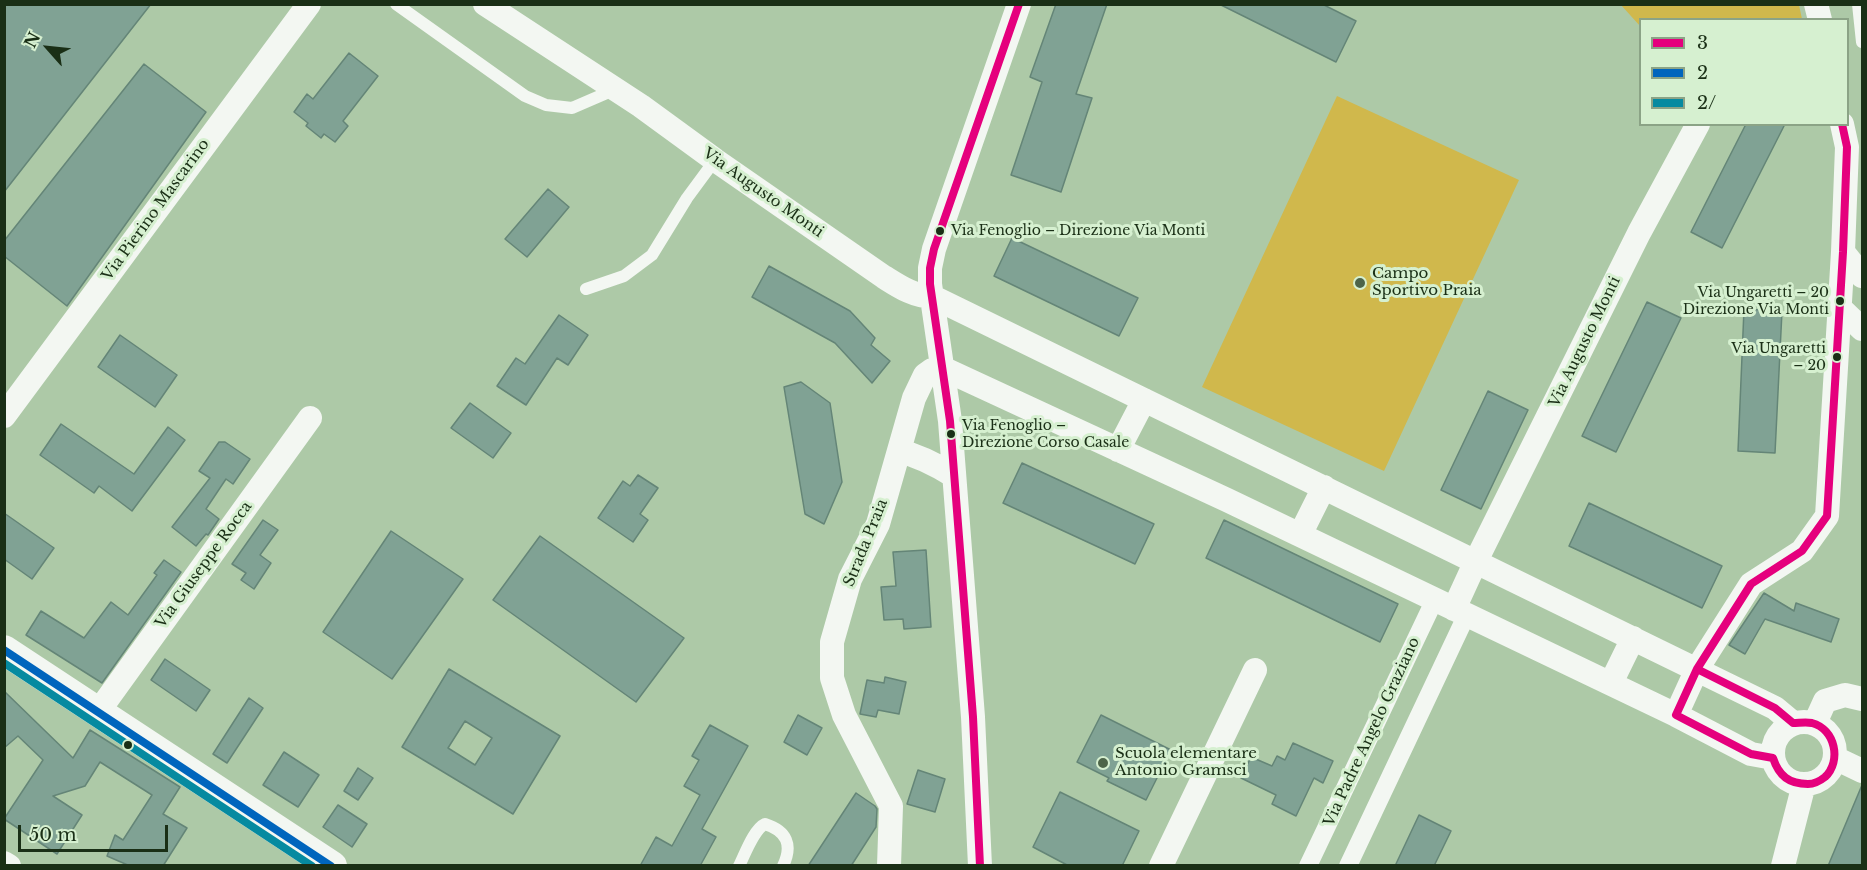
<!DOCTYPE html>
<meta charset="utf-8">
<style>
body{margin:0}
#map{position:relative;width:1867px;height:870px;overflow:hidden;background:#adc9a7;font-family:"Libre Baskerville",serif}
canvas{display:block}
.frame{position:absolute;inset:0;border:6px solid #1a2f16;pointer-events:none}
.legend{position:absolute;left:1639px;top:18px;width:210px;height:108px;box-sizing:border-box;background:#d6f0d0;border:2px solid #8ba386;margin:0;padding:8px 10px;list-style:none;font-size:18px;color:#1a2f16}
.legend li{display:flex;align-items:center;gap:12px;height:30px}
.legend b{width:30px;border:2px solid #8ba386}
.north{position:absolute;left:18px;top:18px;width:60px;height:60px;-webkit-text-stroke:4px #d6f0d0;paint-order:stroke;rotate:297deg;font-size:16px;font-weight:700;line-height:24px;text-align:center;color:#1a2f16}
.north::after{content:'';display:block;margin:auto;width:21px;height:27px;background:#1a2f16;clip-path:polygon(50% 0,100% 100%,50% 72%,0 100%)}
.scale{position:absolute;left:18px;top:825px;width:150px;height:27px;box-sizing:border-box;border:3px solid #1a2f16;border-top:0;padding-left:8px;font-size:18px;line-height:21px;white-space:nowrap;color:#1a2f16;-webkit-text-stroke:4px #d6f0d0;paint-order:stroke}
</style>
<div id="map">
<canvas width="1867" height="870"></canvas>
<div class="frame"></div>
<ul class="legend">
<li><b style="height:8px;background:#e5007d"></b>3</li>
<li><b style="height:8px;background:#0065bd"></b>2</li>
<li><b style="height:8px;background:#068aa0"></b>2/</li>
</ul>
<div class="north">N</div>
<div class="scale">50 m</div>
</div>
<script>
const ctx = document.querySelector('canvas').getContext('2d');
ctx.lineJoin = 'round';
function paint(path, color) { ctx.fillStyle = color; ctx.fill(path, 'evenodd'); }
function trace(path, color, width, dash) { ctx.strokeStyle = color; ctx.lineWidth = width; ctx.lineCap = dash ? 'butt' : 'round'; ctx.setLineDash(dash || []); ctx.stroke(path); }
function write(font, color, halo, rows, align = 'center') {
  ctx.font = font + ' "Libre Baskerville",serif'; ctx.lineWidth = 6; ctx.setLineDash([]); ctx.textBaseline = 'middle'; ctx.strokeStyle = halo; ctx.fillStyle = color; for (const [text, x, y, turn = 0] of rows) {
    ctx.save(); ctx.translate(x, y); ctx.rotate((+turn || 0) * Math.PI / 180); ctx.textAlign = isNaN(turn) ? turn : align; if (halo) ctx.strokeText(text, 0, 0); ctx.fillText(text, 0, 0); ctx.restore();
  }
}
paint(new Path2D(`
 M1621,5h178l3,14 -162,1v6z
 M1337,96l182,84 -135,291 -182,-84z`), '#d0b84c');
const building = new Path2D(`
 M4,4h147l-147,188z
 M1056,4h51l-31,90 16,4 -31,94 -50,-17 31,-93 -12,-5z
 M1219,4h103l34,17 -20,41z
 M349,53l29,23 -35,45 5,5 -13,16 -11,-8 -3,4 -15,-12 2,-3 -14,-11 13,-18 6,5z
 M144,64l62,48 -139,194 -63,-50v-15z
 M1746,124h39l-63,124 -31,-16z
 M548,189l21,18 -42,50 -22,-18z
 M1012,238l126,60 -19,38 -125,-60z
 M769,266l81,45 25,27 -4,7 19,16 -18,22 -37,-40 -83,-46z
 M1647,302l34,16 -65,134 -34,-16z
 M1744,309l38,2 -7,142 -37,-2z
 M559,315l29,20 -20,30 -11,-7 -31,47 -29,-19 19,-28 9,6z
 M120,335l57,40 -22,32 -57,-40z
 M801,382l29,21 12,79 -18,42 -19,-10 -21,-127z
 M1488,391l40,19 -47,99 -40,-19z
 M470,403l41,30 -18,25 -42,-30z
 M61,424l73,50 34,-47 17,13 -53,71 -33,-25 -5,7 -54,-38z
 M219,442h6l25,17 -17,25 -7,-5 -20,30 13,10 -11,16 -2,-1 -10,12 -24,-19 38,-49 -11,-7z
 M1022,463l132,61 -19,40 -132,-61z
 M638,475l20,13 -18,26 8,6 -15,22 -35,-24 25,-37 7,5z
 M1589,503l133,63 -20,42 -133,-62z
 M4,513l50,35 -22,31 -28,-20z
 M263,520l15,10 -18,25 11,8 -17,26 -13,-9 5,-7 -14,-9z
 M1224,520l174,84 -18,38 -174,-84z
 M391,531l72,48 -71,100 -69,-47z
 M540,536l144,102 -48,64 -143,-102z
 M926,550l5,77 -27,2 -1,-10 -19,1 -3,-33 15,-1 -3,-34z
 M164,560l17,12 -79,111 -76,-48 15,-24 43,27 27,-36 17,13 29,-40 -3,-2z
 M1764,593l30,18 2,-8 43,16 -8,23 -66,-23 -20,35 -16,-9z
 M165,659l45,31 -14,21 -45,-31z
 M449,669l111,67 -47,78 -111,-67zM465,721l27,17 -17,27 -27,-17z
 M885,677l21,5 -7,32 -21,-4 -2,7 -16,-3 7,-34 17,3z
 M4,691l69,67 17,-28 90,57 -17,27 24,14 -24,38h-33l-23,-10 8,-21 8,5 29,-45 -52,-33 -15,24 -32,10 29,19 -25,39 -53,-35 39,-59 -25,-24 -14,12z
 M249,698l14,10 -36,55 -14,-9z
 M798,715l24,13 -15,27 -23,-13z
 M1101,715l70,35 -25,50 -39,-19 2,-3 -32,-16z
 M710,725l38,21 -46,83 14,8 -16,29h-60l16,-29 16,9 28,-51 -16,-9 15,-26 -7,-4z
 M1293,743l40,18 -10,22 -9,-5 -18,38 -24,-12 4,-9 -35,-17 10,-21 21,9 5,-10 8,4z
 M284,752l35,23 -21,32 -35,-22z
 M358,768l15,10 -15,22 -14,-9z
 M918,770l27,9 -10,33 -28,-8z
 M1862,785l1,81h-35z
 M1060,792l79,39 -17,35h-53l-36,-19z
 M856,793l19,13 2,3 -1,18 -25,39h-43z
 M338,805l29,19 -15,23 -29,-20z
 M1419,815l32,16 -17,35h-39z`);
paint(building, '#80a294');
trace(building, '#648577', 1.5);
trace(new Path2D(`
 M396,4l129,92 21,9 26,3 44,-19
 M1858,4l4,38
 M586,289l38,-13 28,-21 35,-57 28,-38
 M739,866c6,-12 15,-37 26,-42 22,7 28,21 18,42`), '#f3f7f2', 12);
trace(new Path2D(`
 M1308,866l127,-267
 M1348,866l119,-252`), '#f3f7f2', 18);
trace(new Path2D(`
 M485,4l156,102 74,54 169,117c16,10 29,19 49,20l842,411 18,15
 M1816,4l4,16
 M1843,252l19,24
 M1840,308l22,21
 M4,416l305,-412
 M1118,450l26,-50
 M899,451c21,5 38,14 55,25
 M1300,535l24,-48
 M1454,609l22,-48 163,-328 59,-109
 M1611,683l22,-45
 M98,712l212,-294
 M1676,715l21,-46 54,-85 51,-33 25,-35 16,-264 4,-105 -5,-23
 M1773 753a31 31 0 1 1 62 0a31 31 0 1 1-62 0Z
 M1815,723l10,-22 20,-6 17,4
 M1835,758l27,13
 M4,863l5,3
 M889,866l2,-60 -47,-91 -12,-37v-36l18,-63 28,-55 36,-126 11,-23 7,-5 10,-2 285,132 449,215 75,39 22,4
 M980,866l-7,-149 -23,-296 -20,-137v-16l4,-19 85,-245
 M1161,866l94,-196
 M1783,866l21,-82`), '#f3f7f2', 24);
trace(new Path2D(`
 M4,650l328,216`), '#f3f7f2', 30);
trace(new Path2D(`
 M1697,669l78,39 18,15c6,0 13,-1 19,0 23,6 30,38 13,54 -5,4 -12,7 -17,7 -19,0 -29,-8 -35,-26l-22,-4 -75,-39z
 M1697,669l54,-85 51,-33 25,-35 16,-264 4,-105 -5,-23
 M980,866l-7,-149 -23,-296 -20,-137v-16l4,-19 85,-245`), '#e5007d', 8);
trace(new Path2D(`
 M4,650l327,216`), '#0065bd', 8);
trace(new Path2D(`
 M4,663l308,203`), '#068aa0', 8);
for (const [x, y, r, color] of [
 [940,231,5,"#1a2f16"],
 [1360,283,6,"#4d6549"],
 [1840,301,5,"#1a2f16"],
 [1837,357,5,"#1a2f16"],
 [951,434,5,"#1a2f16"],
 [128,745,5,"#1a2f16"],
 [1103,763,6,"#4d6549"]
]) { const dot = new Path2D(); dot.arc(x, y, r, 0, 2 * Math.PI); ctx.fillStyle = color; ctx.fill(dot); trace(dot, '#d6f0d0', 2); }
write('14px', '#1a2f16', '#d6f0d0', [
 ["Via Fenoglio – Direzione Via Monti",951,231],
 ["Via Ungaretti – 20",1829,293,"right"],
 ["Direzione Via Monti",1829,310,"right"],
 ["Via Ungaretti",1826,349,"right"],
 ["– 20",1826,366,"right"],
 ["Via Fenoglio –",962,426],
 ["Direzione Corso Casale",962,443]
], 'left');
write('15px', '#1a2f16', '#d6f0d0', [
 ["Via Augusto Monti",763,193,35],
 ["Via Pierino Mascarino",156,210,-54],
 ["Via Augusto Monti",1585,342,-64],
 ["Strada Praia",866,543,-68],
 ["Via Giuseppe Rocca",204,565,-54],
 ["Via Padre Angelo Graziano",1372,732,-65]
]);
write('15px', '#1a2f16', '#d6f0d0', [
 ["Campo",1372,274],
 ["Sportivo Praia",1372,291],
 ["Scuola elementare",1115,754],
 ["Antonio Gramsci",1115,771]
], 'left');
</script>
